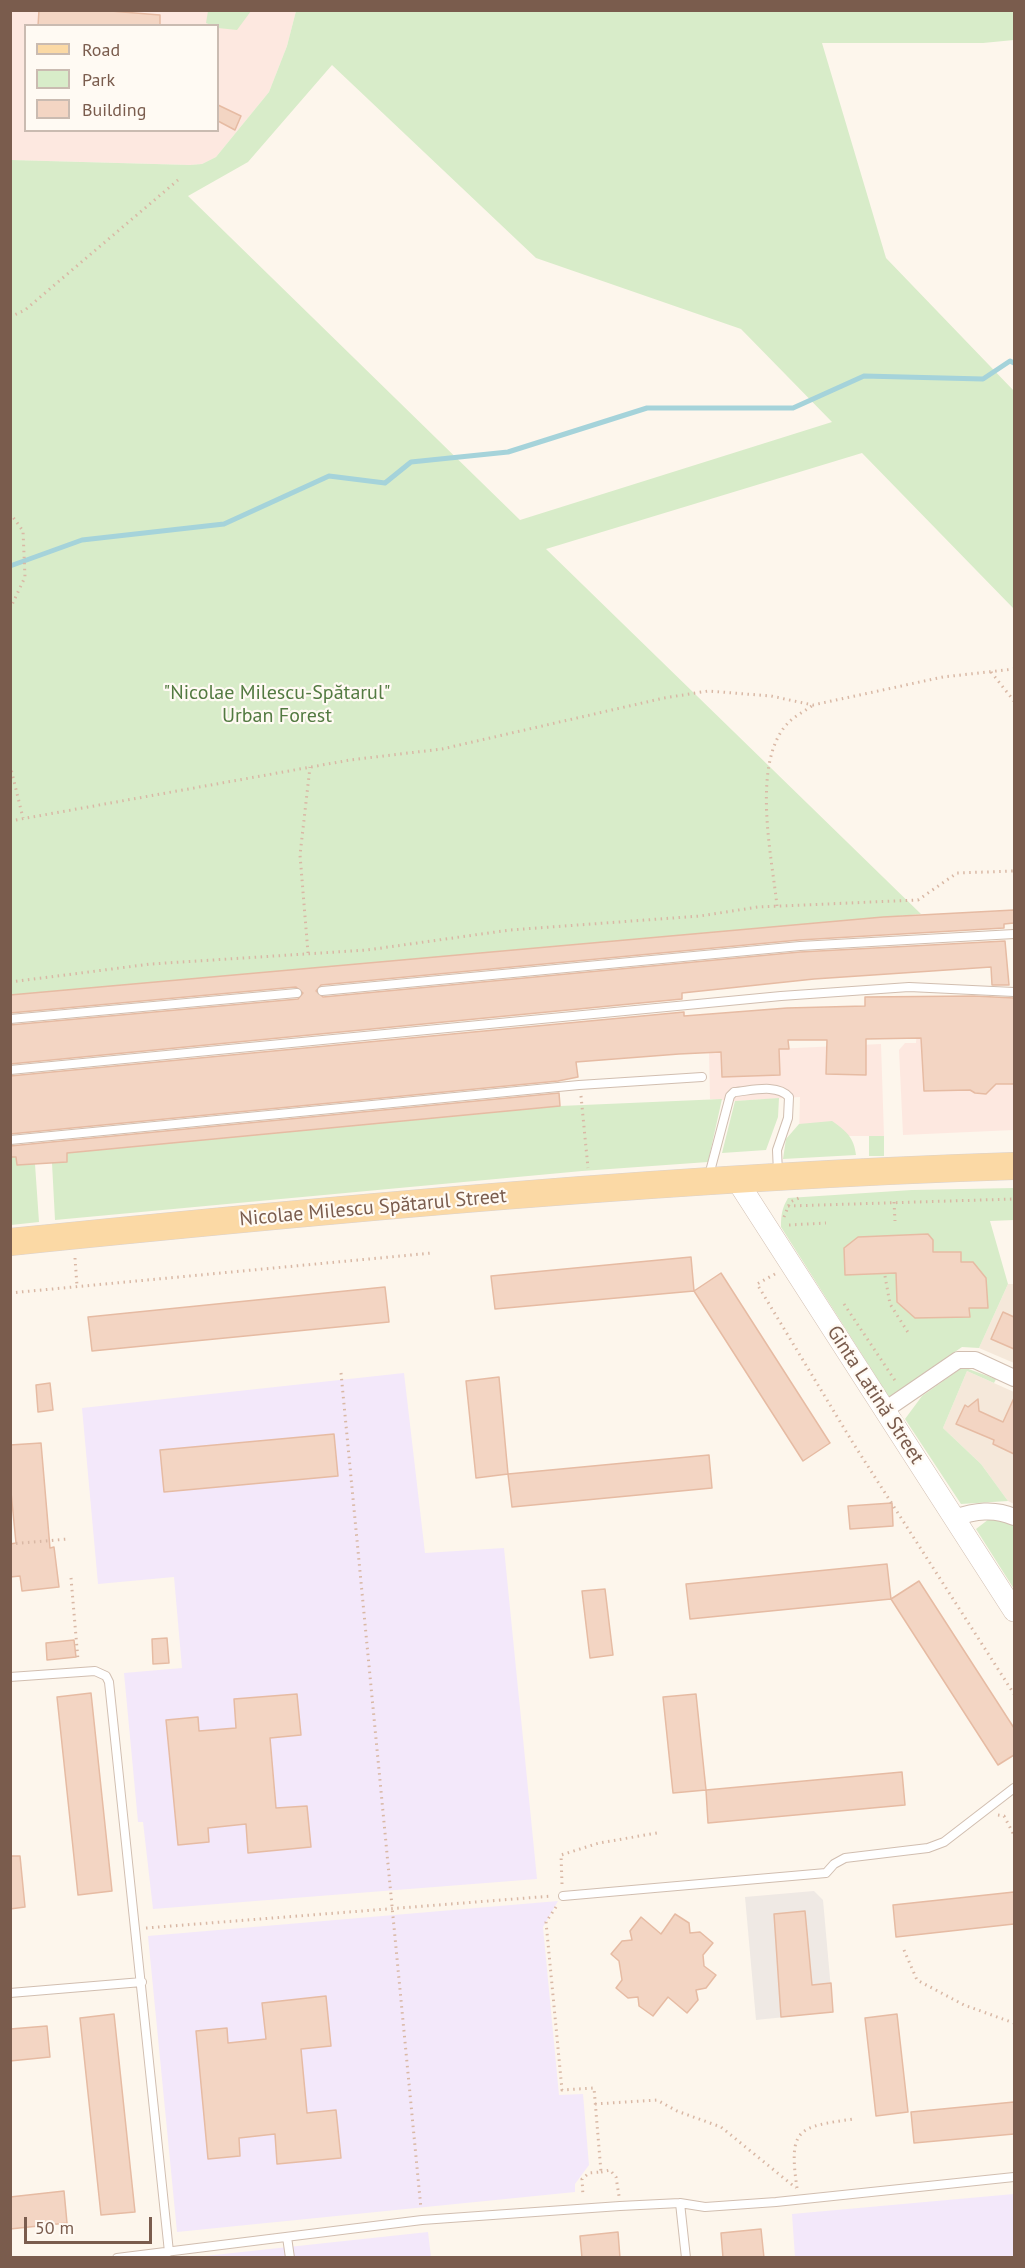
<!DOCTYPE html>
<meta charset="utf-8">
<style>
body{margin:0}
#map{position:relative;width:1025px;height:2268px;overflow:hidden;background:#fdf6ec;font-family:"PT Sans",sans-serif}
canvas{display:block}
.frame{position:absolute;inset:0;border:12px solid #7a5c4d;pointer-events:none}
.legend{position:absolute;left:24px;top:24px;width:195px;height:108px;box-sizing:border-box;background:#fffaf3;border:2px solid #cabbb1;margin:0;padding:8px 10px;list-style:none;font-size:18px;color:#7a5c4d}
.legend li{display:flex;align-items:center;gap:12px;height:30px}
.legend b{width:30px;border:2px solid #cabbb1}
.scale{position:absolute;left:24px;top:2217px;width:128px;height:27px;box-sizing:border-box;border:3px solid #7a5c4d;border-top:0;padding-left:8px;font-size:18px;line-height:21px;white-space:nowrap;color:#7a5c4d;-webkit-text-stroke:4px #fffaf3;paint-order:stroke}
</style>
<div id="map">
<canvas width="1025" height="2268"></canvas>
<div class="frame"></div>
<ul class="legend">
<li><b style="height:8px;background:#fbd9a5"></b>Road</li>
<li><b style="height:16px;background:#d8ecc9"></b>Park</li>
<li><b style="height:16px;background:#f3d5c3"></b>Building</li>
</ul>
<div class="scale">50 m</div>
</div>
<script>
const ctx = document.querySelector('canvas').getContext('2d');
ctx.lineJoin = 'round';
function paint(path, color) { ctx.fillStyle = color; ctx.fill(path, 'evenodd'); }
function trace(path, color, width, dash) { ctx.strokeStyle = color; ctx.lineWidth = width; ctx.lineCap = dash ? 'butt' : 'round'; ctx.setLineDash(dash || []); ctx.stroke(path); }
function write(font, color, halo, rows, align = 'center') {
  ctx.font = font + ' "PT Sans",sans-serif'; ctx.lineWidth = 4.5; ctx.setLineDash([]); ctx.textBaseline = 'middle'; ctx.strokeStyle = halo; ctx.fillStyle = color; for (const [text, x, y, turn = 0] of rows) {
    ctx.save(); ctx.translate(x, y); ctx.rotate((+turn || 0) * Math.PI / 180); ctx.textAlign = isNaN(turn) ? turn : align; if (halo) ctx.strokeText(text, 0, 0); ctx.fillText(text, 0, 0); ctx.restore();
  }
}
paint(new Path2D(`
 M1008,1284h6v79l-35,-15z
 M967,1371l47,21v112l-6,-3 -27,-37 -38,-36z`), '#f5e8da');
paint(new Path2D(`
 M11,11h285l-9,35 -18,46 -53,65 -14,7 -12,1 -179,-5zM26,26h192v104h-192z
 M917,1029l97,1v100l-111,5 -4,-85 6,-7h11z
 M881,1044l3,92h-85l1,-39 -65,4 -25,-2 -1,-47z`), '#fde8e0');
paint(new Path2D(`
 M814,1891l9,9 10,112 -77,8 -11,-123z`), '#efe9e4');
paint(new Path2D(`
 M404,1373l21,180 79,-5 33,331 -384,30 -10,-87h-5l-14,-149 58,-5 -8,-91 -76,7 -16,-176z
 M558,1901l-15,26 16,168 24,-1 6,71 -14,19v8l-398,40 -29,-296z
 M1014,2194v63h-219l-3,-43z
 M428,2232l3,25 -245,1z`), '#f3e8fa');
paint(new Path2D(`
 M208,11v-1l43,1 -14,19 -19,-2 -12,-5z
 M296,11h718v29l-31,3h-161l64,215 128,133v218l-152,-156 -316,96 375,365 -910,81v-835l179,5 12,-1 14,-7 53,-65 18,-46zM332,65l204,193 205,71 91,93 -312,98 -332,-324 60,-34z
 M779,1098l-1,19 -12,33 -44,3 13,-52z
 M722,1099l-14,63 -126,9 -527,49 -3,-57 15,-1v-9l493,-47z
 M832,1121c14,10 22,16 24,34l-73,4 3,-20 13,-15z
 M869,1136h15v20h-15z
 M11,1157h5l1,8 18,-1 4,58 -28,3z
 M1014,1188v32l-24,1 18,63 -29,64 -17,-1 -73,50 -108,-170c0,-12 1,-19 7,-29l124,-8z
 M963,1367l33,12 -2,4 -27,-12 -24,57 38,36 27,37 -47,3 -56,-85 17,-23z
 M996,1517l18,8v64l-38,-60 13,-10z`), '#d8ecc9');
trace(new Path2D(`
 M10,566l72,-26 142,-16 105,-48 56,7 26,-21 97,-10 139,-44h146l71,-32 119,3 27,-18 4,2`), '#a5d3da', 5);
const building = new Path2D(`
 M39,10h59l62,5v11h-122z
 M218,105l23,11 -6,14 -17,-9z
 M1014,910v13l-10,1v4l-205,12 -478,45 -5,6 7,6 477,-45 205,-11 4,44h-17l-1,-18 -177,12 -132,14v6l-672,65v-39l288,-26 5,-6 -7,-6 -286,26v-18l873,-78z
 M974,996l40,2v86h-18l-10,10 -11,-1 -5,-3 -46,1 -3,-53 -55,1v36l-40,-1 1,-34h-39l1,9h-10l1,26 -58,2 -1,-25 -42,2 -103,8 2,15 -20,4 -548,53v-58l674,-64v4l103,-8 78,-2v-9z
 M559,1093l1,13 -493,47v9l-50,3 -1,-8h-6v-11z
 M928,1234l5,6v12h28v10h12l13,16 2,30h-19l1,9 -55,1 -18,-16 -1,-29 -51,2 -1,-27 14,-11z
 M691,1257l3,34 -199,18 -4,-33z
 M721,1273l109,170 -27,18 -109,-170z
 M385,1287l4,35 -297,29 -4,-34z
 M1003,1312l11,5v32l-23,-10z
 M499,1377l9,97 -32,4 -10,-97z
 M50,1383l3,27 -15,2 -2,-27z
 M1014,1398v56l-21,-10 1,-4 -38,-16 9,-19 3,2 10,-8 1,12 24,11z
 M334,1434l4,42 -174,16 -4,-42z
 M41,1443l9,105 4,-1 5,40 -37,4 -2,-15 -10,1v-33l6,-1 -6,-61v-37z
 M709,1455l3,33 -200,19 -4,-33z
 M892,1503l1,23 -43,3 -2,-23z
 M887,1564l4,35 -201,20 -4,-35z
 M919,1581l95,147v27l-16,10 -107,-166z
 M605,1589l8,66 -23,3 -8,-67z
 M167,1638l2,25 -16,1 -1,-25z
 M74,1640l2,17 -29,3 -1,-17z
 M91,1693l21,198 -34,4 -21,-198z
 M297,1694l4,41 -31,3 6,70 31,-2 4,41 -63,6 -2,-29 -38,4 1,14 -31,3 -12,-125 32,-3 1,14 37,-3 -2,-29z
 M696,1694l10,96 -33,3 -10,-96z
 M902,1772l3,33 -197,18 -2,-33z
 M10,1856h10l5,51 -15,2z
 M1014,1892v32l-118,13 -3,-32z
 M805,1911l7,74 19,-2 2,29 -52,5 -7,-103z
 M675,1914l14,9 1,10 10,-1 13,11 -10,12 1,11 12,9 -10,13 -10,2 2,10 -11,13 -19,-16 -15,19 -14,-10 -1,-9 -10,1 -12,-10 6,-8 -3,-19 -8,-7 11,-13 10,-1 -2,-9 11,-14 20,17z
 M326,1996l5,50 -30,3 6,64 29,-3 5,48 -64,6 -2,-30 -36,4 1,18 -32,3 -12,-128 31,-3 1,15 38,-4 -4,-36z
 M114,2014l21,198 -34,3 -21,-197z
 M897,2014l11,98 -32,4 -11,-98z
 M47,2026l3,31 -40,4v-32z
 M1014,2102v32l-100,9 -3,-31z
 M64,2191l3,32 -57,6v-32z
 M761,2229l3,29h-41l-2,-25z
 M618,2232l2,26h-38l-2,-22z`);
paint(building, '#f3d5c3');
trace(building, '#e6bba3', 1.5);
const service = new Path2D(`
 M322,991l478,-45 214,-12
 M10,1019l287,-26
 M10,1070l771,-74 128,-9 105,5
 M10,1140l569,-55 123,-8
 M708,1179l22,-83 4,-4c16,-1 43,-9 55,5l-1,21 -11,32 1,23
 M10,1677l85,-6 11,5 3,6 60,570
 M563,1896l263,-23 8,-9 11,-6 83,-10 16,-6 70,-54
 M10,1993l132,-11
 M680,2203l6,55
 M287,2237l3,21
 M117,2258l305,-38 198,-14 60,-3 25,4 71,-5 238,-25`);
const minor = new Path2D(`
 M885,1410l73,-50h17l39,18
 M954,1518c21,-7 40,-10 60,-1`);
const tertiary = new Path2D(`
 M736,1179l278,432`);
const primary = new Path2D(`
 M10,1242c334,-34 669,-65 1004,-76`);
trace(service, '#d1beb0', 10);
trace(minor, '#d1beb0', 18);
trace(tertiary, '#d1beb0', 22);
trace(primary, '#dad1cd', 28);
trace(new Path2D(`
 M10,317l15,-7 153,-130
 M10,513l13,18 2,46 -15,32
 M991,672l23,29
 M10,765l13,53
 M10,821l340,-61 92,-11 222,-51 44,-7 63,5 42,9 130,-28 71,-8
 M777,906c-5,-49 -26,-142 10,-182 6,-7 18,-13 26,-19
 M308,953l-8,-98 10,-88
 M10,982l141,-18 216,-14 143,-20 190,-14 58,-9 160,-7 39,-27 57,-2
 M581,1096l7,72
 M894,1202l1,19
 M788,1206l226,-7
 M784,1217l6,-15 9,-4
 M789,1225l37,-2
 M75,1258l2,28
 M775,1274l-18,10 96,159 161,251
 M885,1276l5,28 19,30
 M10,1293l422,-40
 M844,1304l52,78
 M341,1373l80,836
 M10,1544l58,-5
 M71,1578l7,82
 M998,1815l6,1 10,19
 M562,1884l-1,-29 38,-12 58,-10
 M556,1907l-10,15 16,168 32,-2 7,84 -12,1 -7,6 1,17
 M146,1928l406,-32
 M904,1950l13,30 47,25 50,18
 M595,2104l62,-4 20,11 44,16 75,61
 M601,2172l9,-2 6,7 3,19
 M797,2188c-9,-61 2,-61 56,-69`), '#d9b8a5', 3, [1.5, 4.5]);
trace(service, '#fff', 8);
trace(minor, '#fff', 16);
trace(tertiary, '#fff', 21);
trace(primary, '#fbd9a5', 27);
write('20px', '#537a41', '#fffaf3', [
 ["\"Nicolae Milescu-Spătarul\"",277,693],
 ["Urban Forest",277,716]
]);
write('20px', '#7a5c4d', '#fffaf3', [
 ["Nicolae Milescu Spătarul Street",373,1208,-5],
 ["Ginta Latină Street",875,1395,57]
]);
</script>
